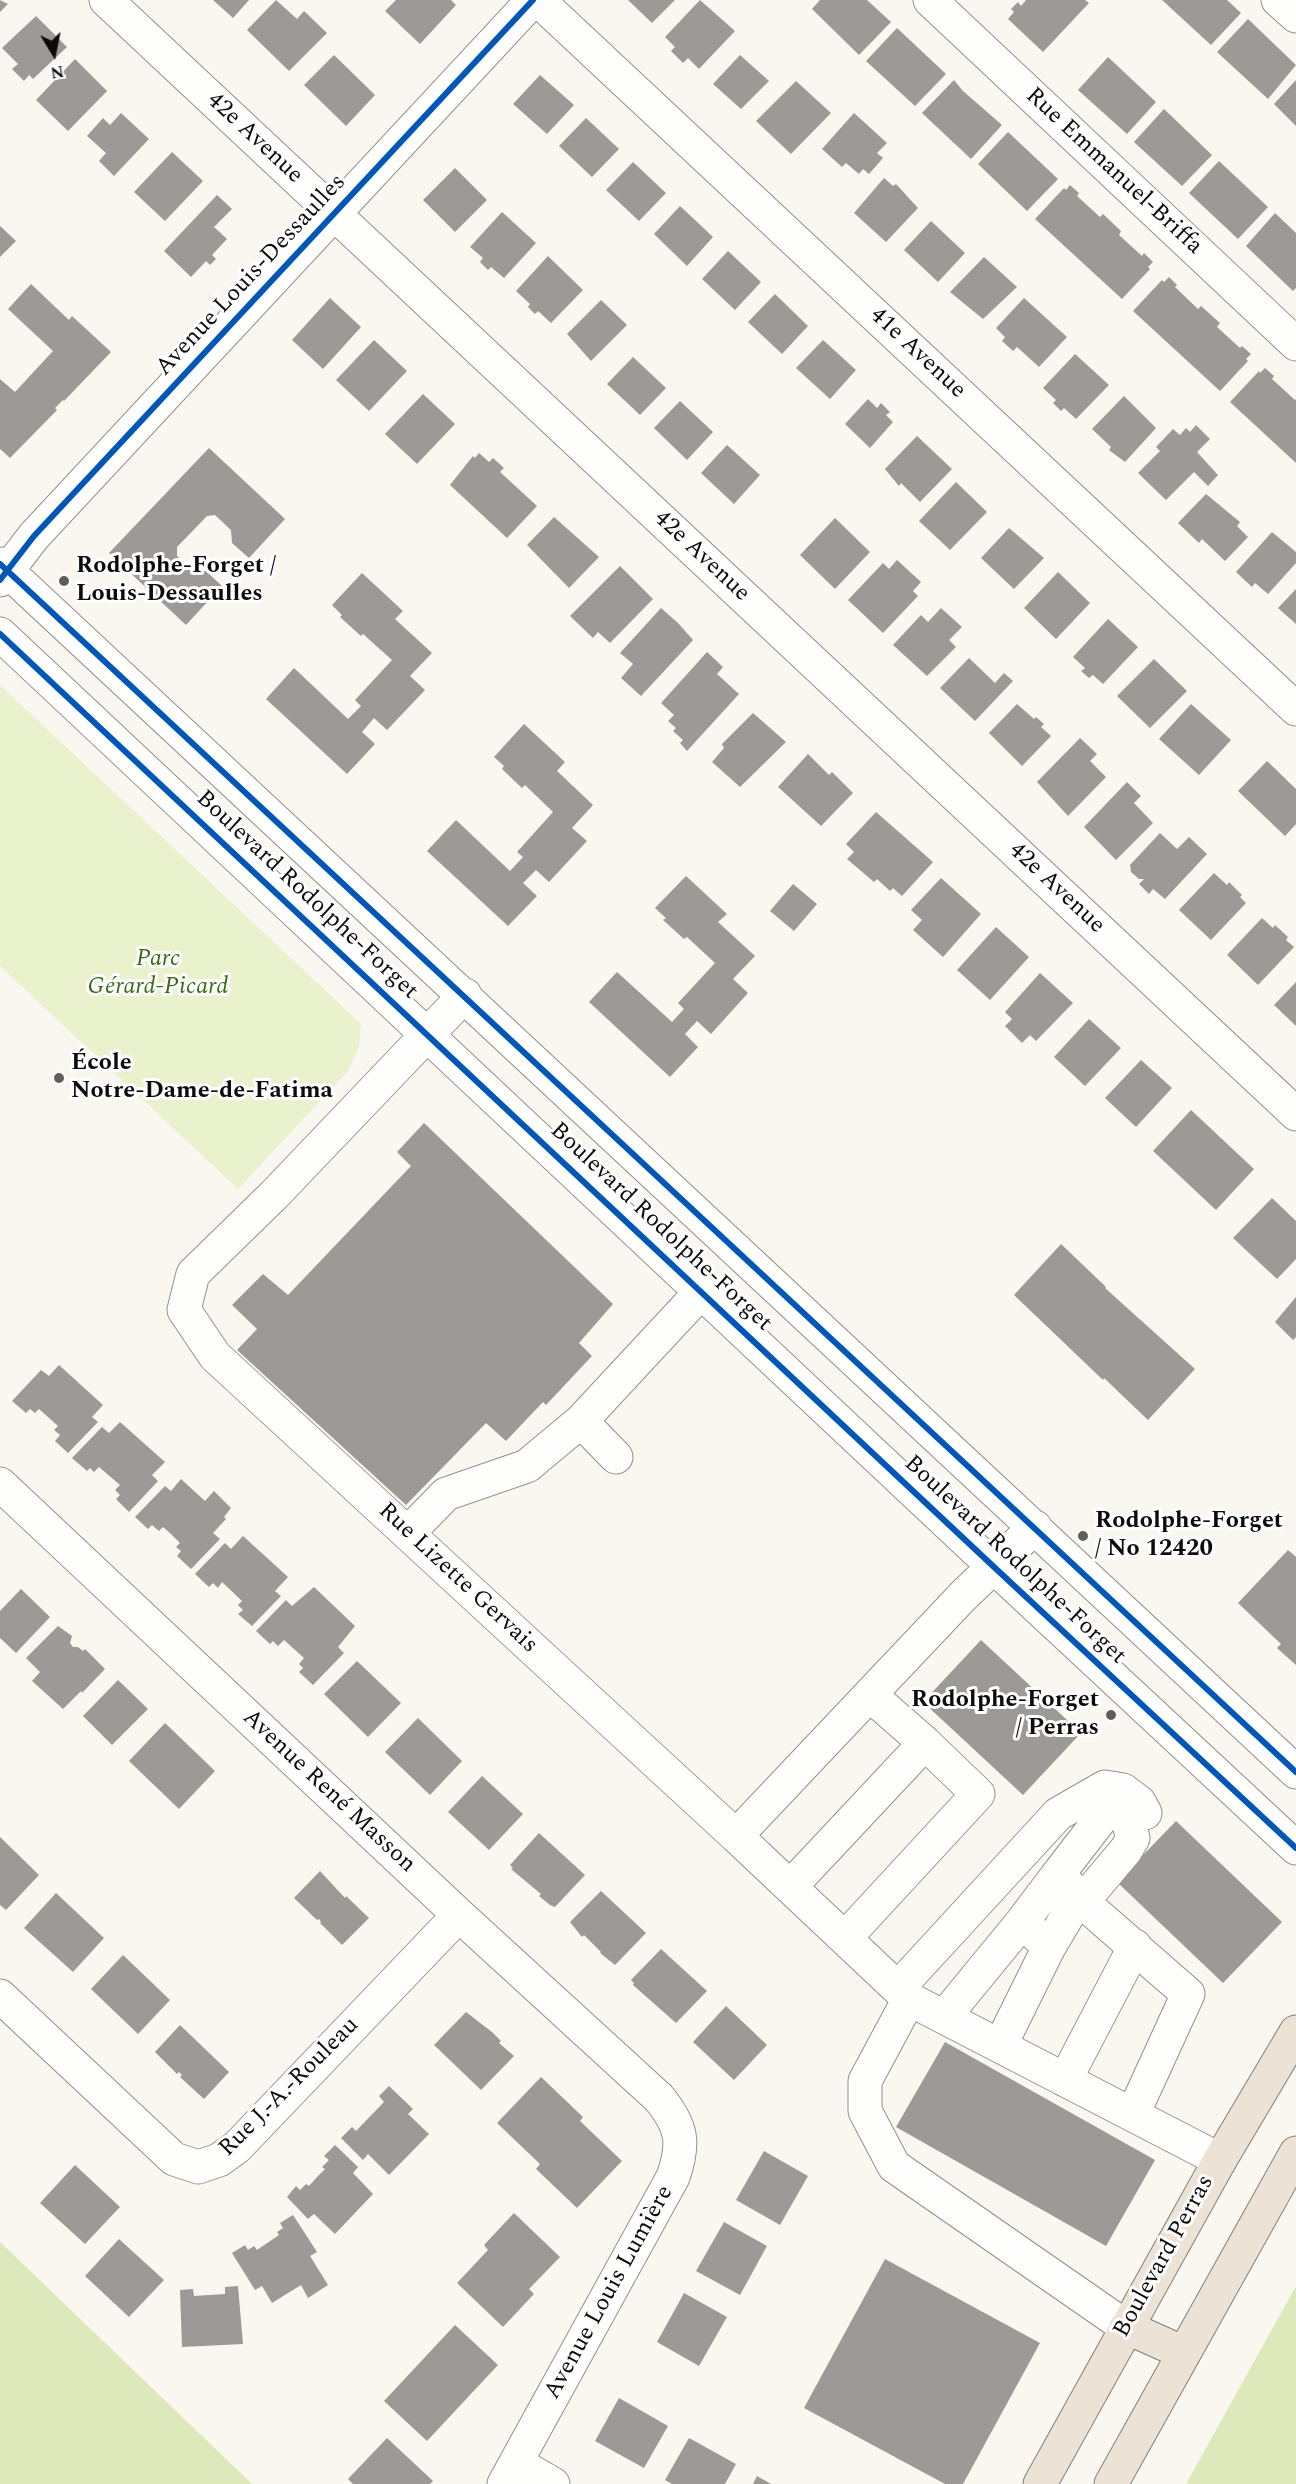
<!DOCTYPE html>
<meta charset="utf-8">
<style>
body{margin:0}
#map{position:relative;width:1296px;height:2484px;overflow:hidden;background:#faf6f0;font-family:Spectral,serif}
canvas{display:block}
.north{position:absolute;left:24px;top:24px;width:60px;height:60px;-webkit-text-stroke:4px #fff;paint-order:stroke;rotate:170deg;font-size:16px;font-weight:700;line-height:24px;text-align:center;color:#0c0c0c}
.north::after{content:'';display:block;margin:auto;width:21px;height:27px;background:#0c0c0c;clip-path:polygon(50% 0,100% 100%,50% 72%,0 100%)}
</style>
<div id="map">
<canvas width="1296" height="2484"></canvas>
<div class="north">N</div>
</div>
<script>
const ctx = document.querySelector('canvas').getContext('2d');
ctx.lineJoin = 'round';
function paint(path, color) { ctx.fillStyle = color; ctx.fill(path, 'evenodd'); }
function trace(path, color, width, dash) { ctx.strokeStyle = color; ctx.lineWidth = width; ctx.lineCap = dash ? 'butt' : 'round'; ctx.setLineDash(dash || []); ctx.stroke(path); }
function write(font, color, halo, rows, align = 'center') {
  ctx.font = font + ' Spectral,serif'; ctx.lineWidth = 6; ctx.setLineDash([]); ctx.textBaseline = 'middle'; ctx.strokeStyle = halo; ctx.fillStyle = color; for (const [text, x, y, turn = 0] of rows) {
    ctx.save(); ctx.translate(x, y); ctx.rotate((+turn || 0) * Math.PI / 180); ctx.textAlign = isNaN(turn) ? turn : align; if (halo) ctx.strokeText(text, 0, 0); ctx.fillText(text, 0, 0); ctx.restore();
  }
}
paint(new Path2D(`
 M0,685l361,339 -2,23 -11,24 -110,118 -238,-223z`), '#eaf1cd');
paint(new Path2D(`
 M0,2242l252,242h-252z
 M1296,2286v198h-110z`), '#dde9bb');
paint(new Path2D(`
 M0,0l8,4 -8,8z
 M213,0h36l-16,18z
 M276,0l21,19 7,-8 23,22 -38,38 -42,-41z
 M396,0h55l5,5 -36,39 -35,-33z
 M628,0h47l-23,23z
 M700,0l35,31 -36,38 -11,-11 -5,5 -12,-12 4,-4 -10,-10z
 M820,0h47l24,22 -32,33 -47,-46z
 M1026,0h59l4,3 -46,49 -35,-33 6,-7 -3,-3 7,-7 3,4z
 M1162,0h65l14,13 -30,32z
 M36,16l31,31 -34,32 -4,-4 -5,6 -12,-12 6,-5 -16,-16z
 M1248,19l48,46 -28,34 -51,-47z
 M897,28l49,46 -31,32 -49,-45z
 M334,55l41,40 -29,31 -42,-41z
 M740,55l29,26 -28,28 -28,-25z
 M1108,57l48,45 -29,32 -49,-44z
 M75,59l32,32 -39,40 -32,-31z
 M540,75l34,30 -27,29 -34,-30z
 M954,80l9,11 39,34 -31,34 -49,-46z
 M1296,80v46l-22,-22z
 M796,81l35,32 -40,41 -35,-33z
 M1164,109l48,46 -30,31 -48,-44z
 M121,113l28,26 -35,37 -15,-15 7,-8 -19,-17 16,-18 7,7z
 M854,113l33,30 -10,10 6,5 -14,16 -6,-5 -4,5 -13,-11 -4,4 -20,-18z
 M586,118l33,31 -27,28 -33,-31z
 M1008,132l50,47 -31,32 -49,-47z
 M172,152l31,29 -38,40 -31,-29z
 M1219,161l49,46 -30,32 -49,-46z
 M633,162l33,31 -27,28 -33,-31z
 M455,168l32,32 -32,32 -32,-32z
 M884,178l9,8 3,-2 22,24 -32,34 -32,-29z
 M1070,185l9,8 -2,3 23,21 3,-3 18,17 -2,4 23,21 2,-3 9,9 -5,5 2,2 -28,30 -87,-80 29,-31 2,2z
 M217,195l15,14 -18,18 13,12 -15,16 4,4 -6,6 -4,-4 -15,16 -27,-26z
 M680,206l33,31 -26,29 -33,-32z
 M502,212l34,31 -32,35 -13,-11 -3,3 -8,-8 3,-4 -13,-11z
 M1275,213l21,20v55l-3,3 -47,-45z
 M931,221l34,32 -27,29 -34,-32z
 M0,226l16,15 -16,16z
 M728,251l33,31 -26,28 -33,-31z
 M548,256l35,34 -32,33 -13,-12 -3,3 -7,-7 2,-3 -14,-13z
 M984,257l33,30 -34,32 -33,-27z
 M1169,277l8,8 -2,2 23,22 3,-3 19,17 -3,4 23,21 2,-2 9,8 -5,5 2,2 -28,30 -87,-80 29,-31 2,2z
 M31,284l38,36 3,-4 39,36 -47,49 -1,-1 -8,8 2,2 -47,48 -10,-9v-70l15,13 38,-41 -45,-42z
 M775,294l33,32 -26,28 -34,-32z
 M330,298l31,29 -38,42 -31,-29z
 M1024,298l43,39 -28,30 -22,-20 -4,4 -11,-10 3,-4 -9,-9z
 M601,300l26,25 -36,36 -24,-27z
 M374,340l33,31 -38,40 -33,-31z
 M823,340l33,30 -26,29 -34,-31z
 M1075,354l34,31 -33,34 -12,-11 -3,3 -8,-8 3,-3 -13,-12z
 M633,357l33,31 -26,27 -33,-31z
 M1265,368l9,8 -2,3 23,21 1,-1v64l-66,-61 29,-31 1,2z
 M423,394l32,30 -38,40 -32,-30z
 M1124,396l32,32 -31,34 -16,-12 2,-3 -19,-18z
 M868,399l9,9 4,-5 9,9 -4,3 7,7 -23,26 -25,-24z
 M680,401l33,31 -26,28 -33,-32z
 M1196,425l14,14 -13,13 21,23 -10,11 -14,-14 -28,28 -28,-27 22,-22 -4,-4 17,-18 7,6 6,-7 4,4z
 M917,436l35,33 -32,33 -19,-19 -2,3 -14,-17z
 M727,445l33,30 -26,29 -33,-31z
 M209,448l76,71 -36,39 -17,-15 -1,-13 -16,-15 -8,1 -30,31v9l17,15h12l16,15 -36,39 -77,-72z
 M479,453l10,9 4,-4 11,10 -4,4 37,34 -30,32 -57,-53 23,-29 2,2z
 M956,482l31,30 -37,38 -31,-29z
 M1206,494l34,28 -3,4 11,11 -23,24 -23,-22 -3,4 -21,-20z
 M554,517l45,40 -30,31 -42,-43z
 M835,518l35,34 -35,37 -35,-34z
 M1009,528l35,30 -30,31 -33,-31z
 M1272,532l24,20v11l-28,31 -13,-11 -3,4 -16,-15z
 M897,560l24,22 -8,9 5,5 -35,37 -35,-33 35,-37 6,6z
 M620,566l33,33 -43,44 -12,-11 -5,6 -23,-22z
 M1058,572l32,31 -34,36 -32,-31z
 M362,573l41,38 -8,8 37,34 -22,23 15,14 -38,40 -13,-12 -12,14 13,12 -28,30 -81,-75 28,-31 54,51 13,-13 -6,-6 37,-40 -29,-26 -2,2 -21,-19 2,-2 -10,-10z
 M1296,589v35l-18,-16z
 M661,608l17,15 15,17 -52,56 -20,-18 12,-14 -13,-11z
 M941,608l21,19 -13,13 7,7 -29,29 -34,-31 28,-30 7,7z
 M1108,619l30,28 -35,37 -10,-9 -4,3 -8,-7 4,-3 -12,-11z
 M707,652l16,15 -6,7 22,20 -52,57 -7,-8 3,-3 -10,-9 3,-3 -8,-7 6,-6 -13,-12z
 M969,658l26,25 9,-10 9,8 -38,40 -35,-33z
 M1154,659l33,32 -37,37 -33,-32z
 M1017,704l17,15 2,-2 8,7 -3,3 10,9 -29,30 -33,-33z
 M1191,704l40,36 -32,35 -40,-36z
 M753,713l33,29 -46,45 -28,-25 12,-14 -2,-4z
 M524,724l41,38 -8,9 36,34 -21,23 15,13 -38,41 -13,-12 -13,13 14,13 -29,30 -81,-75 29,-31 54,51 13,-14 -6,-5 36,-40 -28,-27 -3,3 -20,-19 2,-3 -10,-9z
 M1080,738l17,16 -7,7 16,16 -38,39 -31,-34z
 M808,754l21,21 3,-3 21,21 -32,33 -43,-39z
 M1267,761l29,28v35l-11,12 -47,-45z
 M1127,782l14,14 -7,7 19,20 -37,37 -32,-33z
 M876,812l57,50 -31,34 -9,-8 -3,3 -13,-12 -3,3 -27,-23 7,-7 -8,-8z
 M1160,833l17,16 12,-12 18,17 -42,45 -12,-10 -4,5 -10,-10 5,-5h-5l-8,-7 -1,-7z
 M1214,873l13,12 2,-3 13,13 -2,2 6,6 -35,37 -32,-30z
 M686,876l41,38 -9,8 37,34 -22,23 15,14 -37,41 -14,-13 -12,13 13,13 -28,30 -81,-75 28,-30 55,50 12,-13 -6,-6 37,-40 -28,-26 -3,2 -21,-19 3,-2 -11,-10z
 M941,878l40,36 -38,43 -30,-27 9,-10 -11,-10z
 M793,884l24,20 -23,27 -24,-20z
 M1262,918l11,10 2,-3 13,12 -2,3 8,7 -36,38 -31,-30z
 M996,927l33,30 -39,43 -33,-30z
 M1040,973l33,30 -37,38 -6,-6 -8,8 -17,-17 7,-7 -7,-7z
 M1296,982v44l-22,-21z
 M1089,1019l32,29 -36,38 -31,-29z
 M1141,1060l31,28 -36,39 -31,-29z
 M1191,1110l63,59 -38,41 -63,-59z
 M424,1123l189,181 -34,39 13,13 -46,49 -3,-3 -37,39 -20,-18 -80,82 -169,-155 20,-21 -25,-24 31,-31 25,21 123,-129 -14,-14z
 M1272,1198l24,23v38l-19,20 -44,-41z
 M1061,1244l45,43 -1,1 90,81 -47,51 -44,-42 -1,2 -89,-85z
 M1296,1297v40l-3,3 -18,-18z
 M59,1365l44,40 -11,12 6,5 -30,31 -13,-12 5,-6 -6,-5 4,-4 -19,-17 -4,4 -5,-4 -4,4 -14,-12 29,-31 8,6z
 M120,1422l45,40 -13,13 6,6 -29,31 -13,-13 4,-4 -5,-5 5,-5 -21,-18 -5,5 -4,-4 -3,3 -15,-13 30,-31 7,6z
 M181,1479l24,22 9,-10 17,17 -7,9 2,2 -13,14 7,6 -29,30 -14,-13 4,-5 -5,-4 4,-4 -9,-9 -8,-7 -4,4 -7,-6 -4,4 -13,-12 30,-31 6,5z
 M243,1536l45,41 -13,14 6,5 -29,30 -14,-12 5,-4 -5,-5 4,-4 -20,-19 -4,6 -5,-5 -4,4 -14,-13 30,-31 6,6z
 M1288,1550l8,7v108l-19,-17 4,-4 -43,-41z
 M314,1587l41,39 -17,21 6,6 -31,32 -14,-13 4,-4 -4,-4 5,-6 -20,-18 -6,6 -5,-5 -3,3 -14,-13 30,-31 6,6z
 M21,1589l29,28 -34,36 -16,-15v-27z
 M58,1626l14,10 -2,7 3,4h5l5,4 2,-2 20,20 -23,24 -1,-2 -18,18 -31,-28 8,-9 -14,-14z
 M981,1640l100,93 -58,62 -100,-93z
 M357,1661l44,42 -33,34 -44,-43z
 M118,1680l30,29 -36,36 -29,-29z
 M418,1718l44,43 -32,34 -45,-43z
 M165,1723l50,48 -36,38 -50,-48z
 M482,1776l41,38 -34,36 -41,-38z
 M1176,1821l106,101 -59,61 -106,-101z
 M539,1833l46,42 -30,32 -5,-2 -11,-9 2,-2 -30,-25 2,-1 -3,-3z
 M0,1837l39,38 -33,35 -6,-5z
 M320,1871l25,27 1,-2 23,22 -27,27 -22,-22 1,-1 -2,-3 -2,1 -23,-22z
 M601,1891l45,42 -31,32 -15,-12 1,-1 -17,-17 -2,2 -12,-15z
 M56,1893l48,45 -31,34 -49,-44z
 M661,1949l46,42 -31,32 -43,-38 1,-2 -3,-3z
 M123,1955l47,45 -32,34 -47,-45z
 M726,2006l41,39 -33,35 -41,-38z
 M466,2012l26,20 9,9 -2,2 15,13 -33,34 -47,-45z
 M180,2025l49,47 -25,27 -24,-22 2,-2 -3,-3 -2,2 -22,-22z
 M945,2042l210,118 -49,86 -210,-119z
 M541,2077l42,40 -3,4 42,40 -45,47 -41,-39 4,-5 -43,-41z
 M389,2086l24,23 -5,5 21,20 -40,41 -21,-21 -5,6 -22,-22 11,-11 4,4 28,-29 -5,-6z
 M335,2145l23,22 -5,6 20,21 -38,40 -21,-20 -6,5 -21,-22 9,-11 4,4 6,-6 3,2 8,-9 8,-8 -3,-2 7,-7 -5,-4z
 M764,2151l44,25 -28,49 -44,-25z
 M75,2165l45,42 -35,37 -45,-41z
 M514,2213l46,44 -31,32 5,5 -31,33 -46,-44 31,-33 -4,-5z
 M293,2215l24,37 -7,4 18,29 -20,13 -7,-13 -29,18 -10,-17 -7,4 -23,-37 13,-8 3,5 6,-4 3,4 22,-15 -2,-3 6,-4 -3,-5z
 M724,2222l43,24 -27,49 -44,-24z
 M119,2239l45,41 -35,37 -44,-41z
 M885,2259l155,84 -77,141h-18l-141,-76z
 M238,2286l5,58 -61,3 -2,-57 13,-1 1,7 31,-2v-7z
 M684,2293l43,24 -28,49 -42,-24z
 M455,2325l43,40 -71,76 -43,-40z
 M619,2398l49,28 -24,42 -49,-27z
 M387,2438l46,43 -3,3h-77l-5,-5z
 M689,2438l47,26 -11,20h-53l-7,-4z
 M757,2476l14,8h-18z`), '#9d9996');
const minor = new Path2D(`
 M106,0l1190,1114
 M538,0l758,709
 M930,0l366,344
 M1278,0l18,16
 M0,564l1296,1208
 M0,580l34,-44 499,-536
 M0,634l994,933 302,281
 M465,995l-191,200 -81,79 -9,36 31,46 521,480 227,-240 72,-69
 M581,1421l35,36
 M0,1484l459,431 200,183c23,28 26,45 14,79l-169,307
 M408,1533l38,-39 81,-28 54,-45 120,-129
 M870,1695l55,48
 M736,1836l173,163 311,161
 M790,1887l135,-144 53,51 -133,144
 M1049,1947l29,-49 16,-10 32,-38 7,-12 -6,-20 -12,-6 -12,4 -44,57 19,25 110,96 -55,120
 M898,1988l160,-174 47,-27 18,3 16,12 6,11
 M0,1996l174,163 24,8 21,-7 18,-13 222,-232
 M909,1999l-44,82v30l29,55 232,161
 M944,2017l78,-95 37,-49
 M1000,2046l49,-99 -16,-15
 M1065,2080l70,-134
 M517,2463l36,21`);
const major = new Path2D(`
 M1126,2327l58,26
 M1040,2484l180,-324 76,-128
 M1111,2484l185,-331`);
trace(minor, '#93918f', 35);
trace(major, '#807f7c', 35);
trace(minor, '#fefefd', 33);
trace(major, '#ece2d6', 33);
trace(new Path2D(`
 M0,564l1296,1208
 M0,580l34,-44 499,-536
 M0,634l994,933 302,281`), '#0057b8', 6);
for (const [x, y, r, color] of [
 [64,581,6,"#5f5e5c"],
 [59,1078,6,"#5f5e5c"],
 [1083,1536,6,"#5f5e5c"],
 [1111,1715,6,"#5f5e5c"]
]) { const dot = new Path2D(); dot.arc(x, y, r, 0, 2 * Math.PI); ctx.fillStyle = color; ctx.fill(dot); trace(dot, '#fff', 2); }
write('24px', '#0c0c0c', '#fff', [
 ["42e Avenue",254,139,43],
 ["Rue Emmanuel-Briffa",1113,172,43],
 ["Avenue Louis-Dessaulles",252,276,-47],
 ["41e Avenue",917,354,43],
 ["42e Avenue",701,557,43],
 ["42e Avenue",1056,889,43],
 ["Boulevard Rodolphe-Forget",306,896,43],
 ["Boulevard Rodolphe-Forget",660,1228,43],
 ["Boulevard Rodolphe-Forget",1014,1561,43],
 ["Rue Lizette Gervais",457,1579,43],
 ["Avenue René Masson",328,1792,43],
 ["Rue J.-A.-Rouleau",290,2088,-45],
 ["Boulevard Perras",1165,2257,-61],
 ["Avenue Louis Lumière",610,2293,-61]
]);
write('bold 24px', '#0c0c0c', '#fff', [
 ["Rodolphe-Forget /",76,567],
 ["Louis-Dessaulles",76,595],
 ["École",71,1064],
 ["Notre-Dame-de-Fatima",71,1092],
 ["Rodolphe-Forget",1095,1522],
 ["/ No 12420",1095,1550],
 ["Rodolphe-Forget",1099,1701,"right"],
 ["/ Perras",1099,1729,"right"]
], 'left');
write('italic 24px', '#3a6917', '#fff', [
 ["Parc",158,960],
 ["Gérard-Picard",158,988]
]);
</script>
